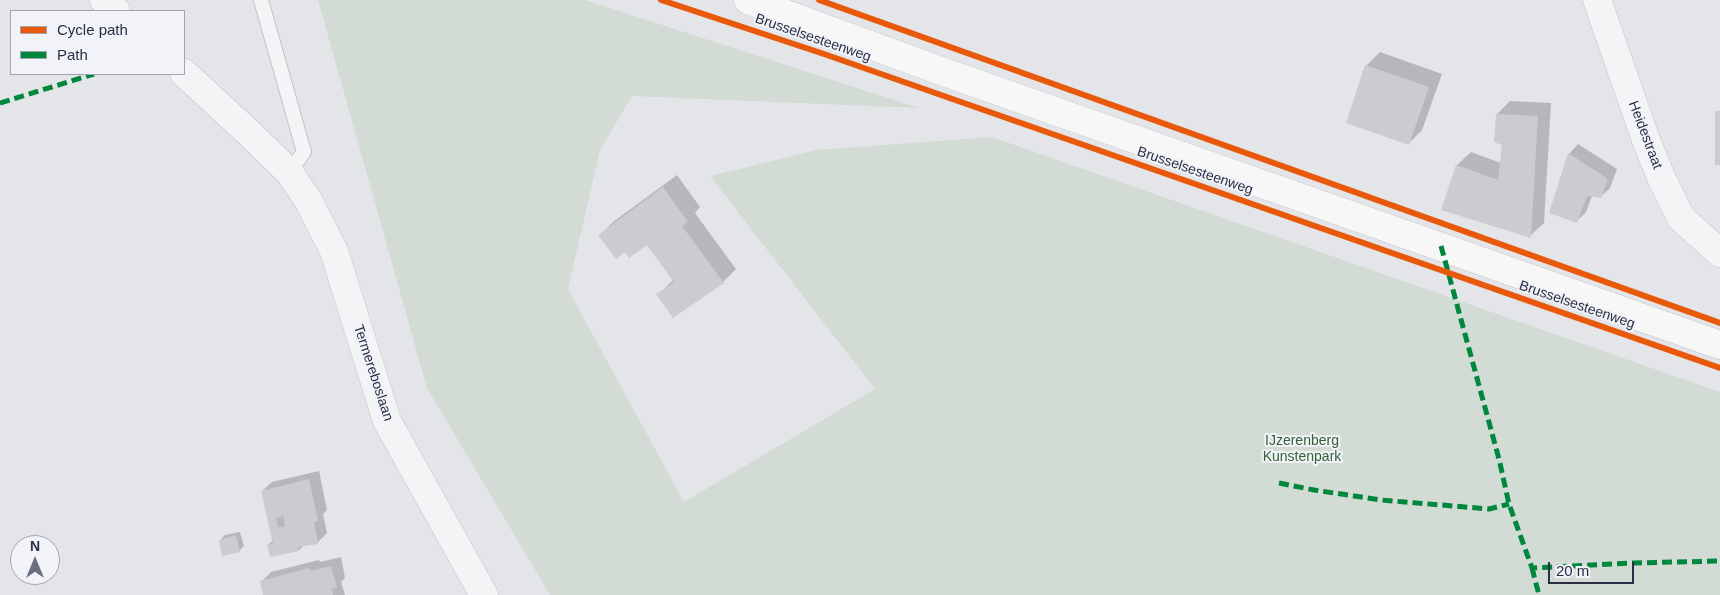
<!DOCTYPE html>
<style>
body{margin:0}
#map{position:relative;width:1720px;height:595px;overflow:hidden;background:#e4e5e9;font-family:Helvetica,sans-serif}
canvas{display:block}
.legend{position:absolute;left:10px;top:10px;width:175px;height:65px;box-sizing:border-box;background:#f2f3f8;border:1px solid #a2a4b0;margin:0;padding:6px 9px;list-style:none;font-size:15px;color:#2a2e44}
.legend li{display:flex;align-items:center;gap:10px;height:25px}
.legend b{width:25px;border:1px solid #a2a4b0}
.north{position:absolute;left:10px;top:535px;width:50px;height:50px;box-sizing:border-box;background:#f2f3f8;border:1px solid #a2a4b0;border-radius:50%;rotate:0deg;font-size:14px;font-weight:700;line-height:20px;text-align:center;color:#2a2e44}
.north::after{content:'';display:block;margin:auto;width:18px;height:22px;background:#6b6e7e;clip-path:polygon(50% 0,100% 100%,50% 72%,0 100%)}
.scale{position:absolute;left:1548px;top:562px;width:86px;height:22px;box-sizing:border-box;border:2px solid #2a2e44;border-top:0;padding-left:6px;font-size:15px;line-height:18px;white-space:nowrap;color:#2a2e44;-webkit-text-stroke:4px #f2f3f8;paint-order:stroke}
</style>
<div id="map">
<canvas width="1720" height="595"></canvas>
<ul class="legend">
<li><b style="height:6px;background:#e8590c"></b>Cycle path</li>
<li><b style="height:6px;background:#00873e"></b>Path</li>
</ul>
<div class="north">N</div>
<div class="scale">20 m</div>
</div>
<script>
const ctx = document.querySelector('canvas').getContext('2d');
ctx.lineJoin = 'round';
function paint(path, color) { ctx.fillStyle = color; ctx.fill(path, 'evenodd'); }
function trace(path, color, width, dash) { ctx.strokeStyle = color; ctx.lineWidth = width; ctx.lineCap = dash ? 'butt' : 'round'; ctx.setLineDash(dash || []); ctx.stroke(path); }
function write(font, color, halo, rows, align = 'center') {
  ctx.font = font + ' Helvetica,sans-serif'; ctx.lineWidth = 4; ctx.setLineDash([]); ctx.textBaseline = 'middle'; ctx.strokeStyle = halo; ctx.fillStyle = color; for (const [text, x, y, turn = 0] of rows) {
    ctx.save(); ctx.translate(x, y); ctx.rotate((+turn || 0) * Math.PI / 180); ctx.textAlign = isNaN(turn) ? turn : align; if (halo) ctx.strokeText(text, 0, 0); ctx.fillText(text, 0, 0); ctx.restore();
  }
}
paint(new Path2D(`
 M318,0h267l334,108 -287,-12 -32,54 -32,139 116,213 191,-113 -165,-213 107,-26 175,-13 728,255v203h-1170l-123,-207z`), '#d2dcd4');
paint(new Path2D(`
 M1380,52l62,22 -20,56 -13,13 -43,-77z
 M1510,101l41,2 -7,120 -14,13 -88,-27 15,-44 14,-13 30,11 3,-19 -7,-30z
 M1578,144l39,25 -7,19 -10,9 -8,-1 -6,16 -9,9 -8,-67z
 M677,175l23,32 -5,6 41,56 -13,13 -65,13 15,-15 -26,-36 -22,6 -25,-15 13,-13z
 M319,471l8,39 -4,4 4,19 -9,9 -14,3 -5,5 -31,-5 5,-5 -11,-49 10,-9z
 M240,532l4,14 -5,5 -19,-11 5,-5z
 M341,557l4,21 -4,4 4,13h-80l-4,-13 10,-10 48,-12 1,2z`), '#0003');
paint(new Path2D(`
 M1365,65l64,22 -20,58 -63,-22z
 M1715,111h5v54h-5z
 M1496,114l42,2 -7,122 -90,-28 15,-45 42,15 4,-35 -8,-3z
 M1568,153l40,26 -7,19 -14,-2 -10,27 -28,-10z
 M663,187l25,35 -6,4 42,57 -51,35 -17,-24 18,-12 -27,-37 -18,13 -4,-6 -9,7 -18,-24z
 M309,479l9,42 -4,1 4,22 -20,3 1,4 -29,6 -3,-12 6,-1 -12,-53zM283,516l2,10 -7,1 -2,-9z
 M236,535l4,17 -18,4 -3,-16z
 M331,566l6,22 -5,1 1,6h-70l-3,-14 49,-13 1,3z`), '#cbccd1');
const service = new Path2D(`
 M261,0l43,152 -15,20`);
const minor = new Path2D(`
 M104,0l12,11
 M1597,0l49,140 15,37 20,41 39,35
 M184,73l65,60 40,39 19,28 26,51 53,170 97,174`);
const primary = new Path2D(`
 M748,0l193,71 779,274`);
trace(service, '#c1c2c7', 16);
trace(minor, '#c1c2c7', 29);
trace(primary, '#c0c2c7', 29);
trace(service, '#f3f4f6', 14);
trace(minor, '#f3f4f6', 28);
trace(primary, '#f7f7f7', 28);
trace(new Path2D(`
 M0,103l94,-29
 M1441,246l58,213 10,45 23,64 102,-5 86,-2
 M1279,483l35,7 67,10 108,9 20,-5
 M1532,568l7,27`), '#00873e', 5, [10, 5]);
trace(new Path2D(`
 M661,0l163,54 896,314
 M819,0l901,323`), '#e8590c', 6);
write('14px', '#2a2e44', '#f2f3f8', [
 ["Brusselsesteenweg",813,38,19],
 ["Heidestraat",1645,135,69],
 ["Brusselsesteenweg",1195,171,19],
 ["Brusselsesteenweg",1577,305,19],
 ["Termereboslaan",373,373,72]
]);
write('14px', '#366037', '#f2f3f8', [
 ["IJzerenberg",1302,441],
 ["Kunstenpark",1302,457]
]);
</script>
